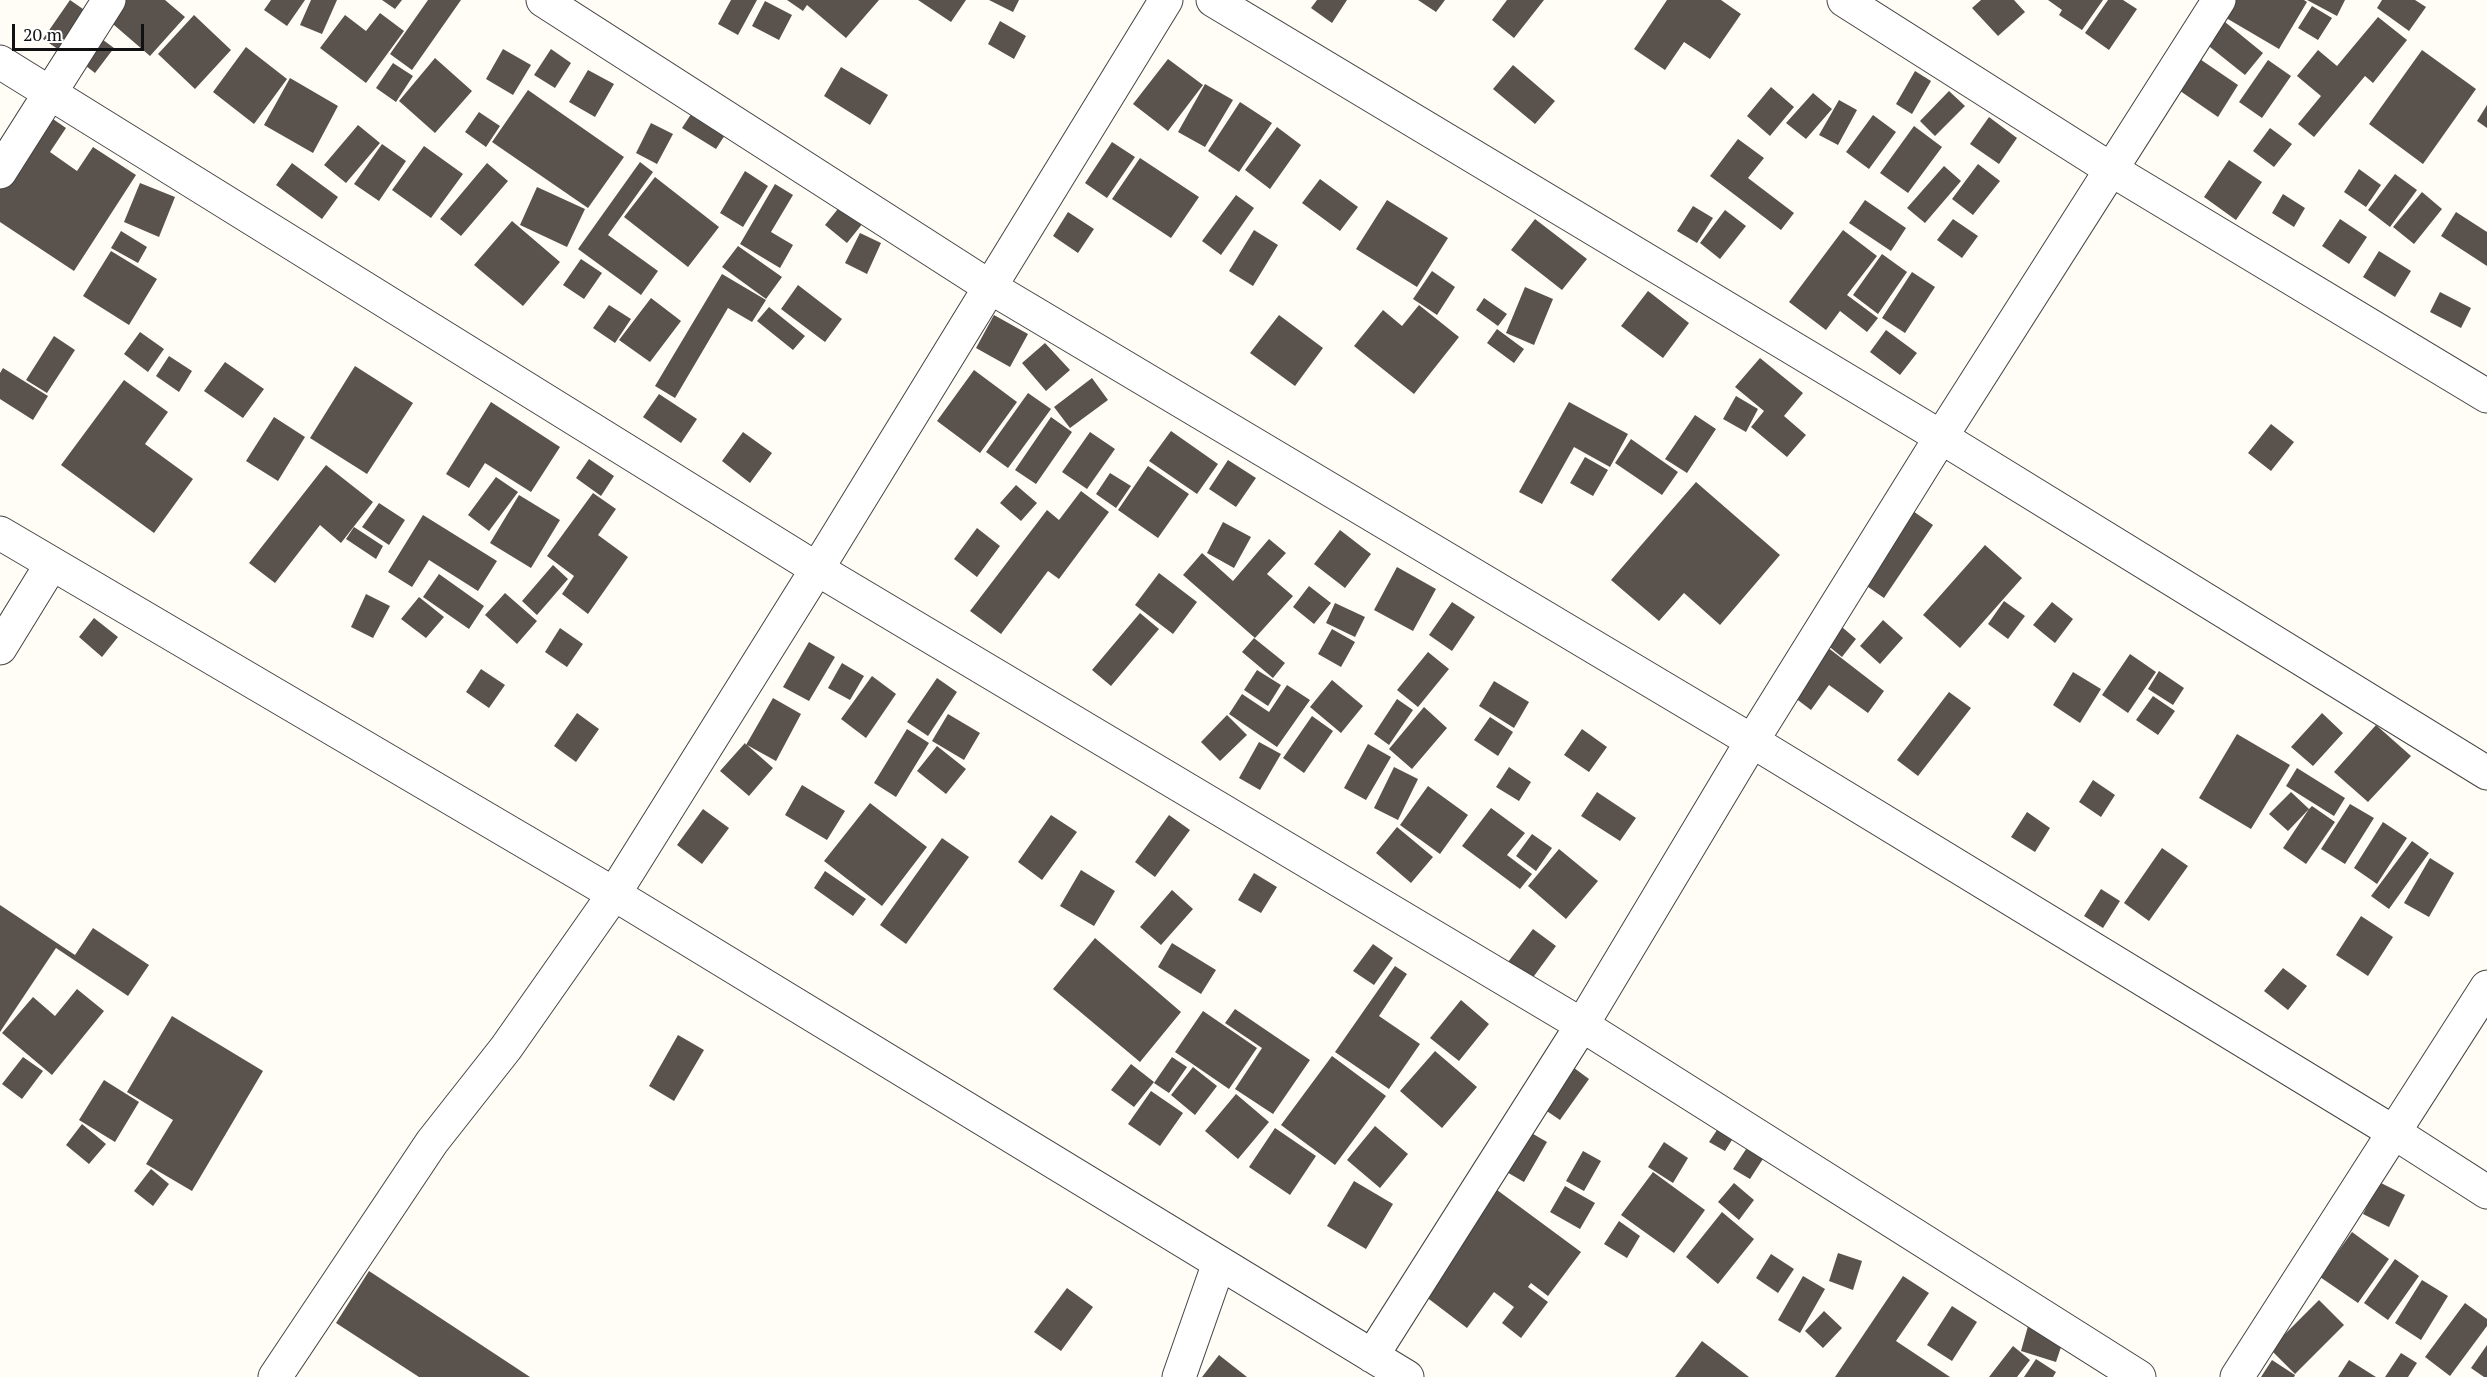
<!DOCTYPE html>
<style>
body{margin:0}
#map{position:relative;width:2487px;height:1377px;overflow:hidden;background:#fffdf5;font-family:"PT Serif",serif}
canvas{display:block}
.scale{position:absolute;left:12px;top:24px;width:132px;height:27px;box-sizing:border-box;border:3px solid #111;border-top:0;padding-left:8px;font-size:18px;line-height:21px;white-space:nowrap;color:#111;-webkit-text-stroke:4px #fff;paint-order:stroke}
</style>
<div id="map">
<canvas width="2487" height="1377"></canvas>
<div class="scale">20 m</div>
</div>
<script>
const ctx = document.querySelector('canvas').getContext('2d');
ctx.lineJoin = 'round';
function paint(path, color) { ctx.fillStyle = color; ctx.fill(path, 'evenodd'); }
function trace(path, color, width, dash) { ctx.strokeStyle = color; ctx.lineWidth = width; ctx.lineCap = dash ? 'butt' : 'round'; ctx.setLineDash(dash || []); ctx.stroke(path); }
paint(new Path2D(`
 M70,0l26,18 -28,38 -25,-17z
 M110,0h55l20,17 -35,39 -51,-44z
 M271,0h34l-18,26 -23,-16z
 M311,0h26l-15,34 -22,-9z
 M382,0h20l-7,9z
 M428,0h33l-49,70 -22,-16z
 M731,0h26l-19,35 -20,-11z
 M787,0h92l-33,38 -39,-33 -4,6z
 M918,0h48l-15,22z
 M989,0h30l-6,12z
 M1317,0h30l-15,23 -21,-15z
 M1418,0h27l-9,12z
 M1507,0h37l-30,38 -22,-18z
 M1667,0h54l20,14 -31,45 -26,-17 -19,28 -31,-21z
 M1981,0h33l11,12 -27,24 -26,-28z
 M2048,0h55l-21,30 -23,-15 3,-5z
 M2108,0h15l14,9 -28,41 -24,-17z
 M2223,0h81l3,2 -28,47 -63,-37z
 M2307,0h38l-8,16z
 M2382,0h33l11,7 -17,24 -32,-23z
 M765,1l27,14 -13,25 -27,-14z
 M2312,6l20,12 -14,22 -20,-12z
 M380,13l24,18 -38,52 -46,-35 25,-33 21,16z
 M2214,13l49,40 -18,22 -50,-40z
 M194,15l37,35 -36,39 -37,-35z
 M2378,17l29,23 -34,43 -8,-7 -51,61 -16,-13 23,-28 -24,-20 21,-26 19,16z
 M1000,21l26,15 -12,23 -26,-15z
 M91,31l23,17 -19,25 -23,-18z
 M246,47l41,32 -33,45 -41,-32z
 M503,49l28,16 -18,30 -27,-16z
 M551,49l20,14 -16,25 -21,-13z
 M2422,50l54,39 -53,75 -54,-40z
 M2191,53l47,32 -20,32 -48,-33z
 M435,58l37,33 -37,42 -36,-32z
 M1168,59l35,26 -35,46 -35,-27z
 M2268,60l23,16 -29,42 -23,-16z
 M393,63l20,13 -17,26 -20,-14z
 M1513,65l42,36 -20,23 -42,-35z
 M841,67l47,28 -18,30 -46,-29z
 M588,70l26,14 -19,33 -26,-15z
 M1915,71l16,10 -19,33 -16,-10z
 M290,78l48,28 -25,47 -49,-28z
 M1205,84l28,16 -28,47 -27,-15z
 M1771,87l23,20 -24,29 -23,-20z
 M528,90l96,67 -36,51 -96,-66z
 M1949,91l16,15 -30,30 -15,-15z
 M1813,93l19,16 -26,30 -20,-16z
 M1839,100l18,10 -19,35 -19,-10z
 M699,102l33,22 -16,25 -34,-21z
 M1240,102l32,21 -33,49 -31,-21z
 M2487,105v23l-10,-7z
 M37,108l29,20 -16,24 27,19 16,-24 43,28 -62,96 -74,-49v-59z
 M479,112l21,14 -14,21 -21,-15z
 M1873,115l23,17 -27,37 -23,-17z
 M1989,117l28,21 -18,26 -29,-20z
 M651,123l22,11 -16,30 -21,-11z
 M358,125l22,18 -34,40 -22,-18z
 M1914,126l28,21 -34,46 -28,-20z
 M1277,127l24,18 -31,44 -25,-19z
 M2270,128l22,16 -18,23 -21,-16z
 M1738,139l26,19 -16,20 46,35 -13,17 -71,-54z
 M1112,142l23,15 -28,41 -22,-15z
 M382,144l24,17 -27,40 -25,-17z
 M424,146l39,28 -32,44 -39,-28z
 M1140,158l59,39 -28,41 -59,-39z
 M2229,160l33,22 -26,38 -32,-23z
 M640,162l13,10 -45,63 50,36 -17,24 -63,-46z
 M292,163l46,34 -16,22 -46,-34z
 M487,163l21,18 -47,55 -21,-17z
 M1978,164l22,17 -27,34 -21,-16z
 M1944,166l17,15 -36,42 -18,-15z
 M2359,169l22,16 -15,22 -22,-15z
 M745,171l23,15 -25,41 -23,-14z
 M2395,174l22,16 -27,37 -22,-17z
 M655,177l64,50 -31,40 -64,-50z
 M1320,179l38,28 -18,24 -38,-28z
 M140,183l35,14 -16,40 -35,-15z
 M775,184l18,11 -22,37 22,13 -13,23 -40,-24z
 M537,187l48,22 -18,38 -47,-22z
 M2422,192l20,17 -28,35 -21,-17z
 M2283,194l22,14 -11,19 -22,-14z
 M1236,195l18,13 -33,47 -19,-14z
 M845,200l22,18 -20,25 -22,-18z
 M1387,200l61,38 -31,49 -61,-38z
 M1865,200l41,28 -15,23 -42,-28z
 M1693,206l20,12 -16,25 -20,-12z
 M1725,210l21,16 -26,33 -20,-16z
 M1068,212l26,17 -16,24 -25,-17z
 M2456,212l31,20v34l-46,-30z
 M1535,219l52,40 -25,31 -51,-40z
 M1953,219l25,17 -16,22 -25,-18z
 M2340,219l27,18 -18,27 -27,-18z
 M512,221l48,41 -37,44 -49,-41z
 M1254,230l24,15 -25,41 -24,-15z
 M1843,230l34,26 -30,39 31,23 -11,14 -27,-21 -14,19 -37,-28z
 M121,231l26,16 -9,16 -27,-15z
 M860,233l21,10 -14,31 -22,-11z
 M738,246l44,31 -16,22 -44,-32z
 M111,251l46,28 -28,46 -46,-29z
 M2379,251l32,20 -16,26 -32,-20z
 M1882,254l25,18 -29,42 -25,-19z
 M581,259l21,14 -18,26 -21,-14z
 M1432,271l23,16 -18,28 -24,-16z
 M1912,272l23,15 -30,46 -23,-15z
 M722,274l44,26 -14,22 -24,-14 -53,90 -20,-12z
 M798,285l44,34 -17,23 -44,-33z
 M1525,287l28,12 -19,46 -28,-12z
 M1648,291l41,32 -26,35 -42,-32z
 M2440,292l31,16 -10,20 -31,-16z
 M651,298l30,23 -31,41 -31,-22z
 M1484,298l23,16 -9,12 -22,-16z
 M609,305l22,14 -16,24 -22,-15z
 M1419,305l40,32 -45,57 -60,-48 29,-36 19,16z
 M769,307l36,29 -12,14 -36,-29z
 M994,315l34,19 -18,33 -34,-19z
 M1279,315l44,33 -28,38 -45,-33z
 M1497,329l27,20 -10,14 -27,-20z
 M1886,330l31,23 -17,22 -30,-23z
 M140,332l24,17 -16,23 -24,-18z
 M54,336l21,14 -28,43 -21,-13z
 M1045,343l25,27 -24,21 -24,-28z
 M169,356l23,15 -13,21 -23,-16z
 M1760,358l43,35 -19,23 22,19 -19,22 -36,-30 13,-16 -29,-24z
 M225,362l39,27 -21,29 -39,-27z
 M355,366l58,37 -46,71 -57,-36z
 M3,368l45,28 -15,24 -33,-21v-26z
 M974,370l43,32 -37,51 -43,-32z
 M1092,378l16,22 -38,28 -16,-21z
 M124,380l44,32 -23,32 48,35 -39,54 -93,-68z
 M1028,393l23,16 -43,59 -22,-16z
 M659,394l38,25 -16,24 -38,-26z
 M1736,396l22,13 -12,23 -23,-13z
 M491,402l69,45 -29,45 -46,-29 -16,25 -23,-14z
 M1569,402l59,32 -18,33 -36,-20 -32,57 -23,-12z
 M1695,415l21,14 -29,44 -22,-14z
 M274,417l31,20 -27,44 -32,-20z
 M1051,417l21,15 -36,52 -21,-14z
 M2271,424l23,18 -23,29 -23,-18z
 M1171,431l47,33 -21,30 -48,-33z
 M743,432l29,21 -22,30 -28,-22z
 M1090,432l25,17 -28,40 -25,-17z
 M1631,439l47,33 -16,23 -47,-32z
 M1585,457l23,13 -15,26 -23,-13z
 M589,459l25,17 -13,20 -25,-18z
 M1228,460l28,18 -20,29 -27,-18z
 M326,465l47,37 -32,41 -21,-18 -45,58 -26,-20z
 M1148,466l41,28 -31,44 -40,-28z
 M1110,473l21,13 -15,22 -20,-14z
 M496,477l22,15 -29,39 -21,-16z
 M1696,482l84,73 -60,70 -36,-32 -25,28 -48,-41z
 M1016,485l21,18 -16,18 -21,-18z
 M1081,491l28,21 -50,67 -11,-8 -47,63 -31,-23 77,-101 12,10z
 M593,493l23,16 -18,26 30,22 -40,57 -26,-20 12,-18 -27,-20z
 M519,495l41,25 -29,48 -41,-25z
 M1900,502l33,23 -49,73 -33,-23z
 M379,503l26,17 -16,25 -27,-18z
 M423,515l74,46 -19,30 -49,-31 -17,27 -24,-15z
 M1223,522l28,15 -17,31 -27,-15z
 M354,527l29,19 -7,13 -30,-20z
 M977,528l23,18 -23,31 -23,-18z
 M1340,530l31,24 -26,34 -31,-24z
 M1269,539l17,14 -19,21 26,22 -38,42 -72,-63 19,-22 31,28z
 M1985,545l37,33 -62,70 -37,-33z
 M553,565l15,14 -31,36 -15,-14z
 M1397,567l39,22 -23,42 -39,-21z
 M1159,573l38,29 -24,32 -38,-29z
 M439,574l45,32 -15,23 -46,-32z
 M1309,586l22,17 -17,21 -21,-17z
 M505,593l32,28 -20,23 -32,-29z
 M366,594l24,12 -17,32 -22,-11z
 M419,597l25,20 -18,21 -25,-19z
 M2004,601l21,15 -17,23 -20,-15z
 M1452,602l23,15 -23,34 -23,-16z
 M2052,602l21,17 -18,24 -22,-18z
 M1335,603l30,14 -10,20 -29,-14z
 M1140,613l19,16 -48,57 -19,-16z
 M94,618l24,19 -16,20 -23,-20z
 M1883,620l20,18 -23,26 -20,-18z
 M1836,622l20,17 -14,18 -21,-17z
 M560,628l23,16 -16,23 -22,-15z
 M1332,629l23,13 -14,25 -23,-13z
 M1254,638l31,25 -12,15 -31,-26z
 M1818,640l66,51 -16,22 -39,-28 -18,25 -29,-22z
 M809,642l26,15 -26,44 -26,-14z
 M1428,652l21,17 -31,38 -21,-17z
 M2130,654l26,18 -28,41 -26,-18z
 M842,663l22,13 -14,24 -22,-12z
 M481,669l24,16 -16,23 -23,-16z
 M1257,670l24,15 -13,21 -24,-16z
 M2159,671l25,17 -11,17 -25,-16z
 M2073,672l28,17 -21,34 -27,-18z
 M872,676l24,18 -30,44 -25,-19z
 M937,678l20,14 -29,44 -21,-14z
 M1332,680l31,26 -22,27 -31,-26z
 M1494,681l35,21 -15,26 -35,-22z
 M1287,685l23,15 -33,47 -48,-33 13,-20 27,18z
 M1949,692l22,16 -53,68 -21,-16z
 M2153,696l22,15 -17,24 -22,-15z
 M773,698l28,16 -25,47 -29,-16 26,23 -24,28 -29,-25 25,-28 1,2z
 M1397,699l16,11 -24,35 -15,-11z
 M1424,707l23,21 -35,41 -23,-20z
 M577,713l22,16 -23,33 -22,-16z
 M2322,713l21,20 -30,33 -22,-19z
 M948,714l32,19 -16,27 -32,-19z
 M1227,715l20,20 -27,26 -19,-19z
 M1312,716l21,15 -29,42 -21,-15z
 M1490,717l23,15 -15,24 -24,-16z
 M2376,725l35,31 -43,46 -34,-30z
 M907,729l22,14 -33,54 -22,-14z
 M1582,729l25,18 -18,25 -25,-17z
 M2237,734l53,31 -39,64 -52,-31z
 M1259,742l22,12 -21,36 -21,-12z
 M1368,744l23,13 -25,43 -22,-12z
 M937,746l29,23 -20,25 -29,-23z
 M1394,767l24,12 -20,41 -24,-12z
 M1509,767l22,15 -12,19 -23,-14z
 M2297,768l48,30 -11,18 -48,-30z
 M2093,780l22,15 -14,22 -22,-15z
 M802,785l43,26 -18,29 -42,-25z
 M1428,786l40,29 -28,39 -40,-29z
 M1597,792l39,26 -16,23 -39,-25z
 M2291,792l18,17 3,-3 23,16 -29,42 -23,-16 26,-39 -21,22 -19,-17z
 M870,803l57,44 -45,59 -58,-45z
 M2350,804l24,14 -29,46 -24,-15z
 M1491,808l34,25 -18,22 25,19 -12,15 -58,-43z
 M703,809l26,19 -27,36 -25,-19z
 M2027,812l23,16 -15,24 -24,-15z
 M1051,815l26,17 -35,48 -24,-18z
 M1169,815l21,15 -35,47 -20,-15z
 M2383,822l24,16 -30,46 -23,-16z
 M1397,827l36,30 -22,26 -35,-30z
 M1532,834l20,14 -16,23 -20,-15z
 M942,838l27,19 -63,87 -26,-19z
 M2412,841l17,12 -40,56 -18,-13z
 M2162,848l26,18 -39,55 -25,-18z
 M1559,849l39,32 -32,38 -38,-33z
 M2430,858l24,15 -25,44 -25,-14z
 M1081,870l34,21 -21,35 -34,-20z
 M825,871l41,28 -13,17 -39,-28z
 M1254,873l23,14 -16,26 -23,-13z
 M2101,889l19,12 -17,27 -19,-12z
 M1172,890l21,19 -32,36 -21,-18z
 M0,905l75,50 18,-27 56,37 -21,31 -72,-48 -56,84z
 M2361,916l32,21 -25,39 -32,-21z
 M1533,929l23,17 -30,41 -24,-17z
 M1095,938l86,74 -41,50 -87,-73z
 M1172,943l44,27 -15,24 -43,-27z
 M1373,944l20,14 -19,27 -21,-14z
 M1395,966l12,8 -28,42 41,28 -31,45 -54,-37z
 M2283,968l24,18 -19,24 -24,-19z
 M77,989l27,22 -52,64 -50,-42 31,-36 22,19z
 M1461,1000l28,24 -30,37 -29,-23z
 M1235,1009l75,51 -37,54 -38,-25 27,-41 -37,-25z
 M1203,1011l54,37 -28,41 -54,-37z
 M172,1016l91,55 -71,120 -46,-27 27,-44 -46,-28z
 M678,1035l26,15 -30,51 -25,-15z
 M1435,1051l42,36 -35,41 -42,-37z
 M1332,1056l54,40 -51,69 -54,-40z
 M23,1057l20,14 -21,28 -20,-15z
 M1172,1057l15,10 -18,26 -15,-10z
 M1562,1059l27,20 -29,41 -28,-19z
 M1131,1064l23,18 -20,25 -23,-17z
 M1193,1067l24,19 -22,29 -24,-20z
 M104,1080l35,22 -24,40 -36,-22z
 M1151,1091l32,22 -23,33 -32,-22z
 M1236,1094l33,28 -31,37 -33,-28z
 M1729,1112l15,9 -19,30 -16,-9z
 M82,1124l24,20 -17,20 -23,-19z
 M1375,1126l33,28 -28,34 -33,-28z
 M1521,1127l26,15 -23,40 -26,-15z
 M1275,1128l41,28 -26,39 -41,-28z
 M1754,1137l16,11 -20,31 -17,-10z
 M1664,1142l24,16 -15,25 -25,-16z
 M1583,1151l18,10 -17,30 -18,-10z
 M151,1169l18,15 -16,22 -19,-15z
 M1653,1172l52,38 -31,43 -53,-38z
 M1354,1181l39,23 -27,45 -39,-23z
 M2379,1182l26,13 -16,32 -26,-13z
 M1734,1183l20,17 -15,20 -21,-18z
 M1565,1186l30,17 -15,26 -30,-17z
 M1493,1187l88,65 -33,44 -17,-13 -3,4 20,15 -27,36 -19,-15 12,-16 -20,-15 -27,36 -50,-38z
 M1722,1212l32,27 -36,45 -32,-27z
 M1619,1221l21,15 -13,22 -23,-14z
 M2352,1232l37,27 -31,44 -38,-26z
 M1838,1253l24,8 -9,29 -24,-9z
 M1771,1254l23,15 -16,24 -22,-15z
 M2395,1259l24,17 -31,44 -24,-17z
 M369,1271l161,106h-111l-83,-54z
 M1803,1276l22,13 -25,44 -22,-13z
 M1903,1276l26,17 -33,48 54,36h-115z
 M2422,1280l26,16 -27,44 -26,-17z
 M1067,1288l26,19 -32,44 -27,-19z
 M2319,1300l25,25 -49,49 -25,-25z
 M2465,1303l22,16v7l-37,50 -25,-19z
 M1952,1306l25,16 -25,39 -25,-16z
 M1824,1311l18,17 -19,20 -18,-17z
 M2028,1326l36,12 -8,24 -35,-11z
 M1702,1341l47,36h-74z
 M2487,1345v32h-3l-13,-9z
 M2013,1346l17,14 -13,17h-28z
 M2401,1353l16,10 -9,14h-23z
 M1219,1355l28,22h-45z
 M2036,1359l20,13 -3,5h-29z
 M2272,1360l23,15 -1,2h-33z
 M2349,1360l27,17h-38z`), '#5a524d');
const minor = new Path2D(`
 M543,0l447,287 762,454 643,392 92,59
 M1213,0l728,437 546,336
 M1844,0l268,170 375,226
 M0,62l817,507 765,456 557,352
 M0,172l109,-172
 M0,533l614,361 793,483
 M0,648l51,-83
 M1372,1356l210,-331 170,-284 189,-304 278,-437
 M275,1377l157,-235 74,-94 108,-154 203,-325 349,-569
 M1179,1377l40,-114
 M2237,1377l250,-390`);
trace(minor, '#444', 35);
trace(minor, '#fff', 33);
</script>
